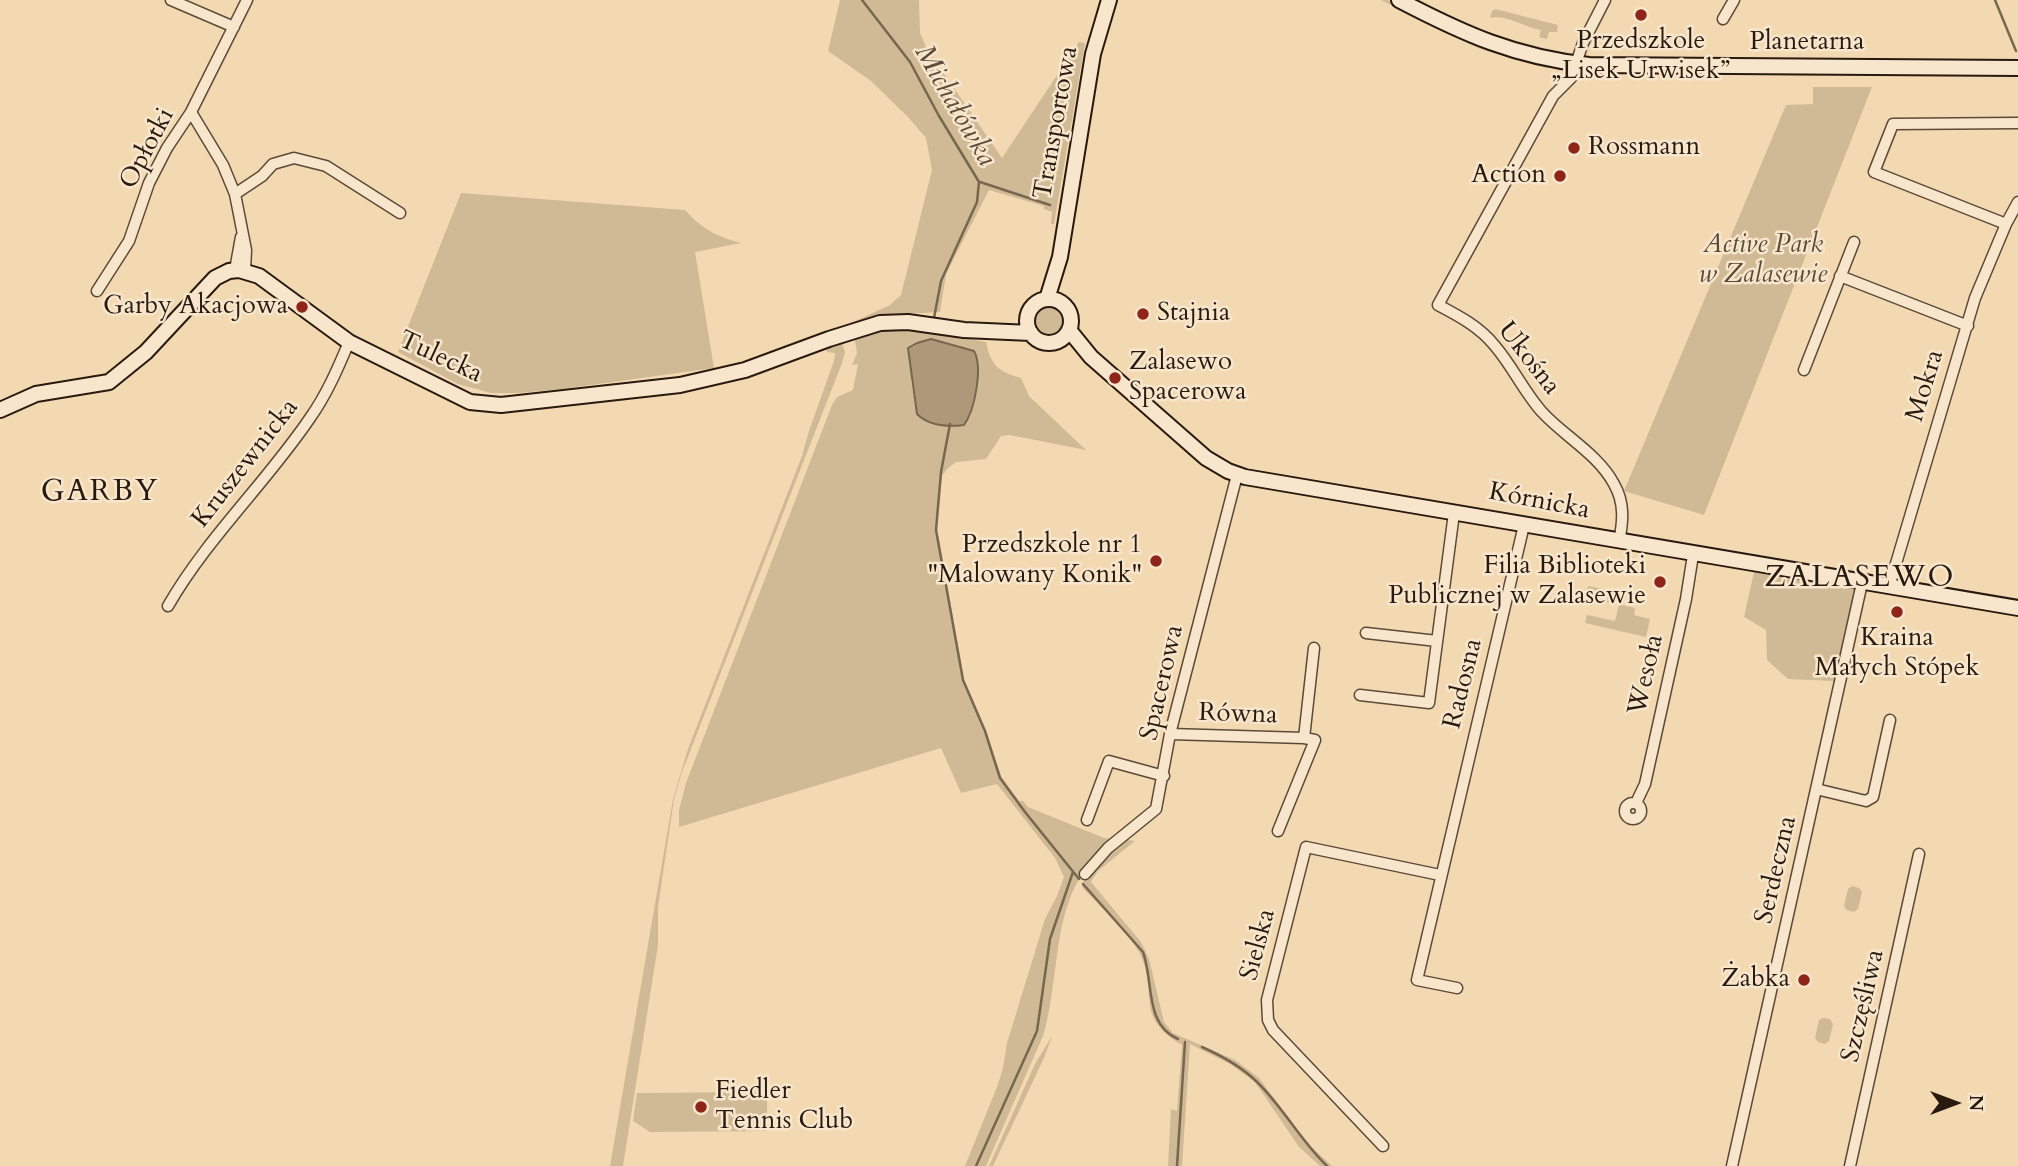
<!DOCTYPE html>
<meta charset="utf-8">
<style>
body{margin:0}
#map{position:relative;width:2018px;height:1166px;overflow:hidden;background:#f3d9b1;font-family:Cardo,serif}
canvas{display:block}
.north{position:absolute;left:1920px;top:1068px;width:70px;height:70px;-webkit-text-stroke:5px #f7e6cc;paint-order:stroke;rotate:90deg;font-size:19px;font-weight:700;line-height:28px;text-align:center;color:#281a0e}
.north::after{content:'';display:block;margin:auto;width:24px;height:32px;background:#281a0e;clip-path:polygon(50% 0,100% 100%,50% 72%,0 100%)}
</style>
<div id="map">
<canvas width="2018" height="1166"></canvas>
<div class="north">N</div>
</div>
<script>
const ctx = document.querySelector('canvas').getContext('2d');
ctx.lineJoin = 'round';
function paint(path, color) { ctx.fillStyle = color; ctx.fill(path, 'evenodd'); }
function trace(path, color, width, dash) { ctx.strokeStyle = color; ctx.lineWidth = width; ctx.lineCap = dash ? 'butt' : 'round'; ctx.setLineDash(dash || []); ctx.stroke(path); }
function write(font, color, halo, rows, align = 'center') {
  ctx.font = font + ' Cardo,serif'; ctx.lineWidth = 5; ctx.setLineDash([]); ctx.textBaseline = 'middle'; ctx.strokeStyle = halo; ctx.fillStyle = color; for (const [text, x, y, turn = 0] of rows) {
    ctx.save(); ctx.translate(x, y); ctx.rotate((+turn || 0) * Math.PI / 180); ctx.textAlign = isNaN(turn) ? turn : align; if (halo) ctx.strokeText(text, 0, 0); ctx.fillText(text, 0, 0); ctx.restore();
  }
}
paint(new Path2D(`
 M840,0h79l1,33 7,16 75,109 77,-116 6,1 -31,181h-3l1,-12 -8,-3v-3l-55,-16 -43,84 -6,38c-32,2 -57,1 -88,13l-1,-2 39,-18 11,-10 31,-125 -6,-32 -18,-21 -37,-36 -43,-30z
 M1381,0h7l63,32 100,34 -4,2 -9,-2 -60,-18z
 M1495,9l63,16 -1,7h-8l-2,7 -8,-2 2,-7c-18,-3 -37,-17 -51,-12l2,-7z
 M1706,72l312,1v3l-310,-1z
 M1813,87h59l-168,428 -80,-24 162,-386 27,-1z
 M461,193l224,17c16,18 32,27 56,33l-46,9 19,116 -152,21 -44,4h-27l-33,-9 -60,-32z
 M1035 321a15 15 0 1 1 30 0a15 15 0 1 1-30 0Z
 M886,329l36,1 64,12c5,24 12,29 35,36l8,18 57,54 -76,-15 -9,1 -15,23 -30,3 -9,7 -5,7 -5,52 27,151 22,52 15,45 18,25h4l5,6 76,31 12,1c-11,11 -26,22 -34,35 -30,47 -23,110 -39,162l-57,130h-21l32,-79 6,-19 4,-25 38,-124 12,-23 7,-19 -9,-19 -58,-74 -36,9 -20,-45 -262,79v-17l7,-27 146,-378 5,-8 16,-7 5,-26 -6,1 5,-12 -2,-12 2,-4zM928,339h4l46,40 -8,39c-22,12 -32,8 -53,-4l-6,-33 5,-38z
 M842,343l3,9 -3,11 -160,409 -8,27 -16,108v38l-35,221h-13l63,-367 15,-50 114,-293 7,-25 25,-70 1,-8 -8,-1v-4z
 M1754,572l101,15 -21,94 -46,-2 -21,-19 -1,-30 -22,-13z
 M1588,586l25,5 -2,12 -26,-5z
 M1619,604l16,4 -1,7 16,4 -4,18 -61,-14 2,-8 28,6z
 M1120,839l15,2 -37,30 -7,11 50,60 8,17 15,63 9,11 62,27 24,18 47,64 26,24h-12l-21,-19 -44,-65 -25,-18 -40,-20 -8,122h-14l3,-57 6,2 5,-66c-50,-29 -22,-53 -43,-93 -11,-20 -40,-47 -57,-65 4,-19 25,-34 38,-48z
 M1852,886l7,2 3,4 -4,17 -4,3 -7,-2 -3,-4 4,-17z
 M1823,1018l7,1 3,5 -4,17 -4,3 -7,-2 -3,-4 4,-18z
 M1052,1036l-8,22 -51,108h-4l46,-102z
 M767,1092v39l-117,1 -17,-11 4,-28z`), '#d0b995');
const water = new Path2D(`
 M931,339l43,12c9,16 1,59 -10,74 -16,2 -35,1 -47,-11l-9,-66 9,-5z`);
paint(water, '#ae987a');
trace(water, '#78664f', 2);
trace(new Path2D(`
 M862,0l48,62 29,54 40,66 -2,20 -36,79 -7,37
 M1995,0l21,51
 M980,182l70,23
 M950,424l-9,48 -5,58 27,150 22,51 15,47 25,34 54,67
 M1083,884l60,68c11,30 1,72 35,87
 M1202,1047c20,9 39,19 55,35 26,25 43,58 70,84
 M976,1166l61,-135 13,-92 23,-67
 M1177,1166l8,-124`), '#78664f', 2.5);
const street = new Path2D(`
 M171,0l63,27
 M1605,0l-22,43 -12,35 -18,18 -115,209c21,11 42,22 57,41 18,21 29,46 47,66 23,25 56,42 72,72 11,19 9,38 5,58
 M1723,19l11,-19
 M191,112l32,53 12,29 11,56 -1,20
 M235,194l27,-18 11,-12 21,-6 32,8 74,47
 M2006,224l-132,-52 19,-48 125,-1
 M235,270l6,-33
 M1840,276l128,50
 M97,291l32,-50 20,-58 18,-35 24,-36 56,-112
 M1804,370l50,-128
 M1889,587l86,-289 31,-74 12,-22
 M168,606c39,-68 98,-123 142,-188 17,-24 28,-50 39,-76
 M1366,633l71,8
 M1360,695l69,8 25,-190
 M1170,734l134,4 11,2 -37,91
 M1304,738l10,-90
 M1816,789l50,12 7,-4 17,-77
 M1625 811a8 8 0 1 1 16 0a8 8 0 1 1-16 0Z
 M1636,803l9,-19 41,-185 7,-44
 M1087,820l22,-59 55,15
 M1085,874l23,-26 48,-39 14,-75 67,-259
 M1457,988l-40,-8 107,-455
 M1383,1146l-110,-116 -5,-10 -1,-20 39,-153 134,28
 M1732,1166l130,-583
 M1850,1166l69,-312`);
const secondary = new Path2D(`
 M1399,0c65,34 116,57 190,65l429,3
 M1047,299l13,-42 33,-203 16,-54
 M1027 321a22 22 0 1 1 44 0a22 22 0 1 1-44 0Z
 M1069,330l22,27 115,101 22,13 17,6 773,131
 M0,410l36,-16 73,-12 37,-30 69,-74 14,-7 10,-1 20,6 90,66 121,60 31,3 179,-20 65,-15 84,-31 51,-16 28,-1 56,8 67,3`);
trace(street, '#5b4a37', 13);
trace(secondary, '#281a0e', 18);
trace(street, '#f7e6cc', 10);
trace(secondary, '#f7e6cc', 14);
for (const [x, y, r, color] of [
 [1641,15,7,"#8f2418"],
 [1574,148,7,"#8f2418"],
 [1560,176,7,"#8f2418"],
 [302,307,7,"#8f2418"],
 [1143,314,7,"#8f2418"],
 [1115,378,7,"#8f2418"],
 [1156,561,7,"#8f2418"],
 [1660,582,7,"#8f2418"],
 [1897,612,7,"#8f2418"],
 [1804,980,7,"#8f2418"],
 [701,1107,7,"#8f2418"]
]) { const dot = new Path2D(); dot.arc(x, y, r, 0, 2 * Math.PI); ctx.fillStyle = color; ctx.fill(dot); trace(dot, '#f7e6cc', 2.5); }
write('26px', '#281a0e', '#f7e6cc', [
 ["Przedszkole",1641,42,"center"],
 ["„Lisek Urwisek”",1641,72,"center"],
 ["Rossmann",1588,148,"left"],
 ["Action",1546,176],
 ["Garby Akacjowa",288,307],
 ["Stajnia",1157,314,"left"],
 ["Zalasewo",1129,363,"left"],
 ["Spacerowa",1129,393,"left"],
 ["Przedszkole nr 1",1142,546],
 ["\"Malowany Konik\"",1142,576],
 ["Filia Biblioteki",1646,567],
 ["Publicznej w Zalasewie",1646,597],
 ["Kraina",1897,639,"center"],
 ["Małych Stópek",1897,669,"center"],
 ["Żabka",1790,980],
 ["Fiedler",715,1092,"left"],
 ["Tennis Club",715,1122,"left"]
], 'right');
write('26px', '#281a0e', '#f7e6cc', [
 ["Planetarna",1807,43],
 ["Transportowa",1057,123,-80],
 ["Opłotki",148,149,-62],
 ["Tulecka",440,358,25],
 ["Ukośna",1528,359,52],
 ["Mokra",1926,386,-73],
 ["Kruszewnicka",246,464,-52],
 ["Kórnicka",1539,502,11],
 ["Wesoła",1647,675,-77],
 ["Spacerowa",1163,683,-77],
 ["Radosna",1464,684,-76],
 ["Równa",1238,715,2],
 ["Serdeczna",1777,870,-77],
 ["Sielska",1259,945,-75],
 ["Szczęśliwa",1864,1006,-77]
]);
write('italic 26px', '#5a4a36', '#f7e6cc', [
 ["Active Park",1763,246],
 ["w Zalasewie",1763,276]
]);
write('italic 28px', '#5e4c39', '#f7e6cc', [
 ["Michałówka",954,106,60]
]);
ctx.letterSpacing = '2px';
write('30px', '#281a0e', '#f7e6cc', [
 ["GARBY",100,493],
 ["ZALASEWO",1860,579]
]);
ctx.letterSpacing = '0px';
</script>
